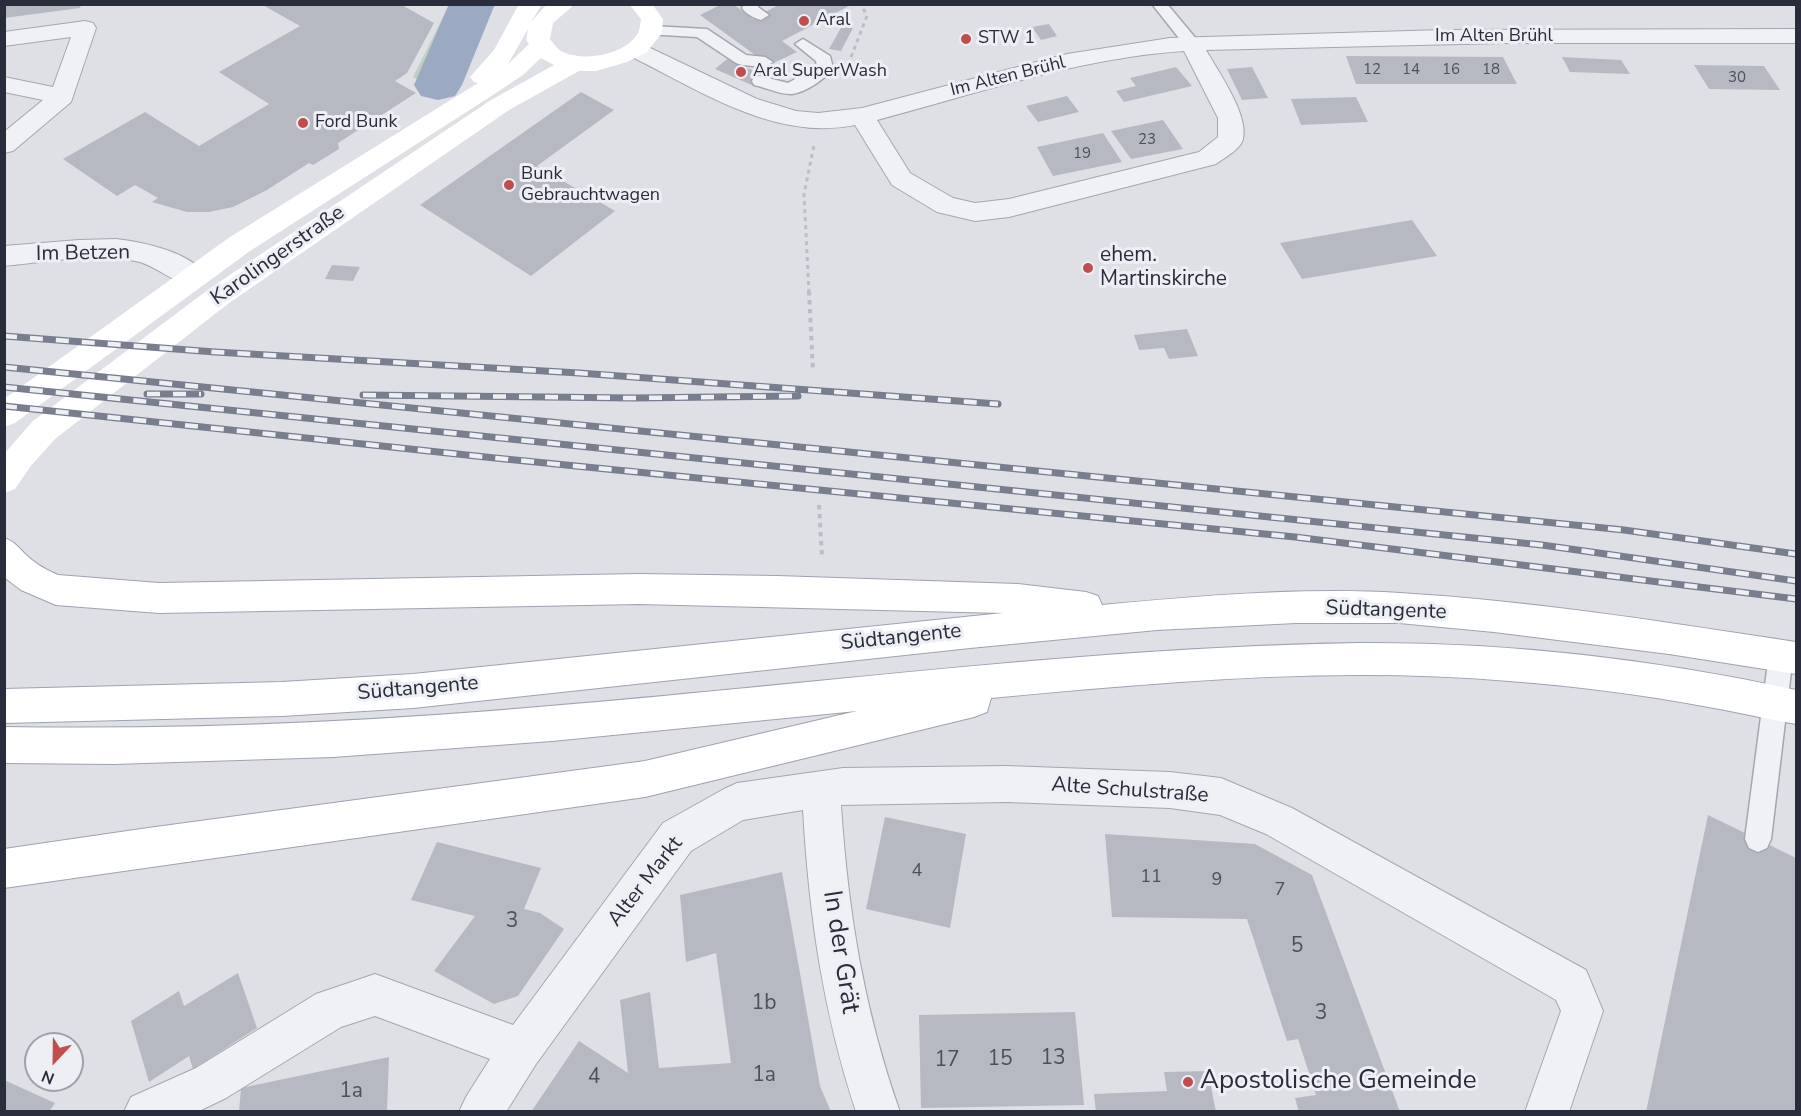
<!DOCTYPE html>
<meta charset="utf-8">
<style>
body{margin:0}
#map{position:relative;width:1801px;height:1116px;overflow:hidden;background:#dee0e6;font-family:"Nunito Sans",sans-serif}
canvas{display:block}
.frame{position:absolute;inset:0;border:6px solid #292d3b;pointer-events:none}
.north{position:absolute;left:24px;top:1032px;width:60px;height:60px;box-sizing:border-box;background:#edeff4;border:2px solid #9fa1aa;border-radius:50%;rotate:202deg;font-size:16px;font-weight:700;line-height:24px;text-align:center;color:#292d3b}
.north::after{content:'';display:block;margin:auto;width:21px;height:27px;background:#c04e4e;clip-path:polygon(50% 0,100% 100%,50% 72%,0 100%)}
</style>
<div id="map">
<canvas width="1801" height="1116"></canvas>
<div class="frame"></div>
<div class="north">N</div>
</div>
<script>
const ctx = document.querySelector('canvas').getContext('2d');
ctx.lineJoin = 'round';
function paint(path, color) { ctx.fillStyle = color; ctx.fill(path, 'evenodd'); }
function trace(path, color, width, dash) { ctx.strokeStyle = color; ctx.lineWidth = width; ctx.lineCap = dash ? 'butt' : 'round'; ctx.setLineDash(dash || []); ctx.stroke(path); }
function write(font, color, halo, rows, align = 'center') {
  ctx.font = font + ' "Nunito Sans",sans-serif'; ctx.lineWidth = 6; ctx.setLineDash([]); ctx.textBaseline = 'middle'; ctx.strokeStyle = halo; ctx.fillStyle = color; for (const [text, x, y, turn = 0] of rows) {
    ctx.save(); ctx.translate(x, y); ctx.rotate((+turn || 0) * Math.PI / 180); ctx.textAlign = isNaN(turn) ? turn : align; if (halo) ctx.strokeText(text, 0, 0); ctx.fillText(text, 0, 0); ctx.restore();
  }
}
paint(new Path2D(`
 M449,5h47l-13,14 -22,53 -28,17 -20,-12z`), '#c1cfc0');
paint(new Path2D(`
 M449,4h46l-33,81 -7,11 -17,4 -17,-4 -7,-11z`), '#9ca9c3');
paint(new Path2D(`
 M4,4h77l-1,4 -76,10z
 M261,4h139l34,19 -27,50 -12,8 21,12 -78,50 1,6 -26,16 -4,-2 -42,27 -34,17 -24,5h-22l-35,-10 6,-4 -23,-13 -18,11 -54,-37 82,-47 54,34 70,-42 -50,-32 81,-46z
 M722,4h11l20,15 27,-15 69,2 -67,35 15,11 -28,13 -69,-50z
 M1049,24l8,12 -16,4 -9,-13z
 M842,26l11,2 -12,23 -12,-2z
 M1346,56l157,1 14,27h-161z
 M1562,57l59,3 9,14 -60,-2z
 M727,59l39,17 -12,10 -39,-17z
 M1694,65l70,1 16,24 -71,-1z
 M1176,67l16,19 -68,16 -8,-11 20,-5 -6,-8z
 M1252,67l16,31 -26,2 -15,-31z
 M581,92l33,18 -77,56 78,45 -84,65 -111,-71z
 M1067,96l12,16 -41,10 -12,-16z
 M1356,97l12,25 -67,3 -10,-26z
 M1163,120l20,29 -52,10 -20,-28z
 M1103,133l19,29 -69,14 -16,-29z
 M1412,220l25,36 -135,23 -22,-36z
 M332,265l28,2 -7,14 -28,-2z
 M1187,329l11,27 -29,3 -5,-11 -25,2 -5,-15z
 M1708,815l88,43v254h-150z
 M885,817l81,17 -16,94 -84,-19z
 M1105,834l150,10 57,31 88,237h-101l-4,-14 21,-3 -18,-56 -11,2 -40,-122 -135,-2z
 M437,842l104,26 -17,41 16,4 24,16 -46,67 -24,8 -60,-33 41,-55 -64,-16z
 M782,872l38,214 11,26h-300l48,-71 49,32 -8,-73 30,-8 9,76 72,-5 -15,-110 -30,9 -6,-67z
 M238,973l19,55 -64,41 -4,-13 -40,26 -18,-61 48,-30 5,15z
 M1075,1012l9,93 -163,3 -2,-93z
 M389,1057l-2,55h-148l2,-24z
 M1208,1071l8,41h-120l-2,-18 73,-3 -3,-19z
 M4,1080l51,23 -6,9h-45z`), '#b6b9c2');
const service = new Path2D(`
 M744,4h15l-1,3 11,8 -8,5c-7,-2 -15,-6 -19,-12z
 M1152,4h15l31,37 2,3 -2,3h-12z
 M652,26l55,3 39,26 19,2 8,5 -8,5 -23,-2 -6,-2 -39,-26 -51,-3 -2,-3 2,-3z
 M803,39l27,17 3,12c-8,11 -27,24 -41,26 -11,1 -27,-7 -38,-9l-2,-4 2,-4 6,-1 28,7 29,-16 -1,-6 -21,-17z
 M1781,644l8,3 4,8 -22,184 -4,9 -9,4 -9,-4 -4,-9 24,-184 4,-8z`);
const minor = new Path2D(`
 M85,21l8,2 3,5 -25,74 -58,49 -9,2v-21l39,-32 -39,-8v-15l49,10 18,-50 -67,9v-14z
 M1796,29v14h-293l-297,7c12,21 43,65 37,89 -2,10 -19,19 -27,25l-207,53 -34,4 -38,-9 -45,-27 -37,-60c-81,17 -157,-36 -227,-70l-4,-5 4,-5 8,-2 8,2 113,54 39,12 22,2 44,-5 205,-54 103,-16 274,-8zM1184,51l34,67v19l-19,15 -190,47 -34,4 -22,-5 -43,-25 -33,-53c102,-27 201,-62 307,-69z
 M116,239c27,3 76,13 91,38l-4,7c-24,7 -44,-19 -68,-23 -43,-8 -88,1 -131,5v-20l75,-6z
 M1007,766l163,6 51,6 71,30 294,162 17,41 -34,101h-44l36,-101 -5,-11 -290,-166 -46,-19 -50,-7 -163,-6 -166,3c7,107 23,205 59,307h-44c-33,-100 -47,-197 -53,-302l-60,10 -52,31 -155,213 -30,48h-47l7,-15 24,-38 -115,-43 -34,11 -115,71 -29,14h-73l7,-15 65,-29 120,-74 59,-20 138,51 150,-202 61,-34 13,-6 106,-15z`);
const primary = new Path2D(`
 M4,538c11,4 13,8 20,15 10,10 22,17 34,22l101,8 480,-9 138,2 241,8 68,8 12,4 4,9c95,-9 203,-18 298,-12 133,8 265,29 396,49v32l-127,-20 -175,-22 -95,-9h-103l-139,7 -187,18 -557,60 -131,8 -278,7v-34l278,-7 131,-8 590,-61 -364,-9 -480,9 -103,-8 -35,-15 -17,-13z
 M1359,643c147,-1 295,16 437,47v34c-31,-5 -62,-13 -93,-18 -64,-12 -129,-20 -194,-25 -173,-15 -346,1 -518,17l-4,14 -13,5 -329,80 -641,91v-39l144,-21 497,-67 212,-50 -305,30 -219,16 -219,7 -110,-1v-36c183,3 364,-5 546,-21 269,-22 539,-59 809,-63z`);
trace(service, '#a4a7af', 3);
trace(minor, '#a4a7af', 2);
trace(primary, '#9ea3b1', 2);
trace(new Path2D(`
 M851,57l16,-41 -6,-12
 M809,293l-5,-99 10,-49`), '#bcbec5', 3, [4, 4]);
trace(new Path2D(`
 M809,291l4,80
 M819,505l3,52`), '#bcbec5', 4, [4.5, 4.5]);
paint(service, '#f0f1f5');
paint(minor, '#f0f1f5');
paint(new Path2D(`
 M519,4h23l-11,18 16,-18h28l-22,19 -3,16c4,5 8,11 13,13 22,10 62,3 75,-19 2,-4 2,-9 3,-14l-12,-15h23l11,15 -1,14 -15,19 -20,10 -31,9h-17l-70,39 -280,193 -174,136 -25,28 -15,22 -11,4v-39l29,-33 176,-132 282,-189 63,-35 -13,-7 -18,17 -27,18 -246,158 -235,172 -11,4v-28l226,-162 248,-154 -4,-1 -4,-5 24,-27zM528,29l-2,11 3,4 -21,20z`), '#fff');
paint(primary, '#fff');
const rail = new Path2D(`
 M4,336l211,16 364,21 419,31
 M4,367l1620,163 172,24
 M4,387l1538,158 254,36
 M147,394h54
 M363,395l271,3 164,-2
 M4,406l491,52 800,79 501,62`);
trace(rail, '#797e8e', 7);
trace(rail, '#edeff4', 4.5, [13]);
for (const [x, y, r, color] of [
 [804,21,6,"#c04e4e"],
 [966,39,6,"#c04e4e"],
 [741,72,6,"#c04e4e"],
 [303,123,6,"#c04e4e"],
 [509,185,6,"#c04e4e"],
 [1088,268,6,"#c04e4e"],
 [1188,1082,6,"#c04e4e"]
]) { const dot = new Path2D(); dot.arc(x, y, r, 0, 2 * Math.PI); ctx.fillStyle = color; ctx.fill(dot); trace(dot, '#edeff4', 2); }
write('15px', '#4c505d', null, [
 ["12",1372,70],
 ["14",1411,70],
 ["16",1451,70],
 ["18",1491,70],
 ["30",1737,78],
 ["23",1147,140],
 ["19",1082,154]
]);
write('18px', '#292d3b', '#edeff4', [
 ["Aral",816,21],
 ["STW 1",978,39],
 ["Aral SuperWash",753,72],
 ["Ford Bunk",315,123],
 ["Bunk",521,175],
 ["Gebrauchtwagen",521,196]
], 'left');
write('18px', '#292d3b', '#edeff4', [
 ["Im Alten Brühl",1494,37],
 ["Im Alten Brühl",1008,77,-14]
]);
write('18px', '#4c505d', null, [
 ["4",917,872],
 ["11",1151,878],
 ["9",1217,881],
 ["7",1280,891]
]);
write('21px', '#292d3b', '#edeff4', [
 ["Im Betzen",83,254,-1],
 ["Karolingerstraße",278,256,-35],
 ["Südtangente",1386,611,2],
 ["Südtangente",901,638,-6],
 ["Südtangente",418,689,-5],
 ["Alte Schulstraße",1130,791,4],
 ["Alter Markt",646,882,-52]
]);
write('21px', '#292d3b', '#edeff4', [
 ["ehem.",1100,256],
 ["Martinskirche",1100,280]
], 'left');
write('21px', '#4c505d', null, [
 ["3",512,922],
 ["5",1297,947],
 ["1b",764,1004],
 ["3",1321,1014],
 ["13",1053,1059],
 ["15",1000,1060],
 ["17",947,1061],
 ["1a",764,1076],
 ["4",594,1078],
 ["1a",351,1092]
]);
write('26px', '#292d3b', '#edeff4', [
 ["In der Grät",840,952,81]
]);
write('26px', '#292d3b', '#edeff4', [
 ["Apostolische Gemeinde",1200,1082]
], 'left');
</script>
